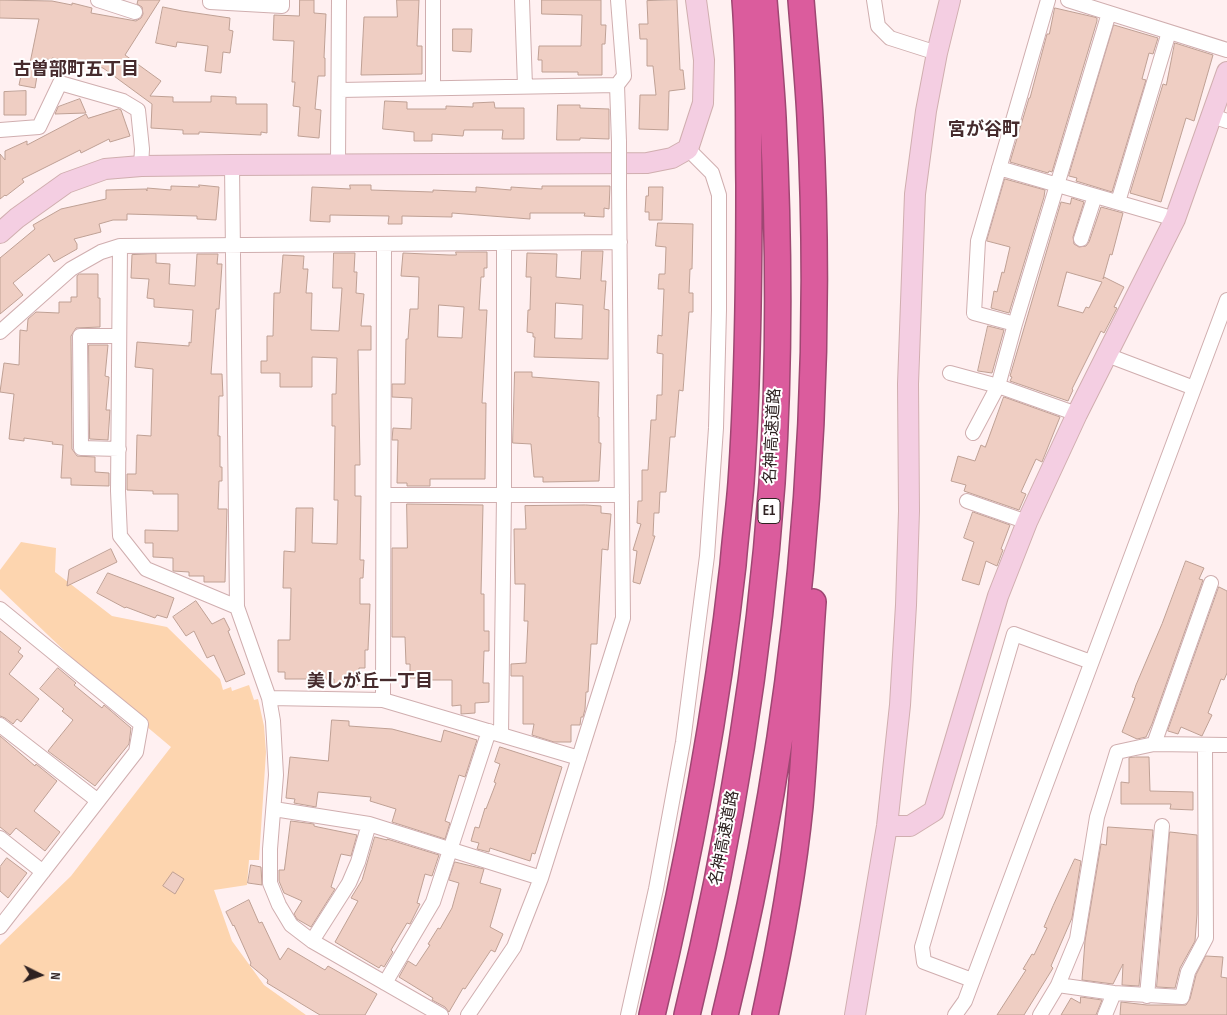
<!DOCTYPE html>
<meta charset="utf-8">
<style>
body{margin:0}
#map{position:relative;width:1227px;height:1015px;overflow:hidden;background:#fff0f1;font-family:"Sofia Sans Condensed",sans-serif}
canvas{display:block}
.north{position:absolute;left:15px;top:950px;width:50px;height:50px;-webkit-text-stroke:4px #fff;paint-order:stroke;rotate:94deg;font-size:14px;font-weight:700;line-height:20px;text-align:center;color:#2e2121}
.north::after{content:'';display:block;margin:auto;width:18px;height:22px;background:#2e2121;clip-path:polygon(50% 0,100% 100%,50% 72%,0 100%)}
</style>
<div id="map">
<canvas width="1227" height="1015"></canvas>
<div class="north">N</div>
</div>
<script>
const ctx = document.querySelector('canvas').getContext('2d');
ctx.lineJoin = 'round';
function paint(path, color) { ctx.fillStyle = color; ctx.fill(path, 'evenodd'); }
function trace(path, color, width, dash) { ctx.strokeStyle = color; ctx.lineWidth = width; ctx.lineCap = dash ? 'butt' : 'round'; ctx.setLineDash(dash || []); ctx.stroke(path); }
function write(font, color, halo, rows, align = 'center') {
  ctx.font = font + ' "Sofia Sans Condensed","Noto Sans JP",sans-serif'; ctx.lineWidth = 4; ctx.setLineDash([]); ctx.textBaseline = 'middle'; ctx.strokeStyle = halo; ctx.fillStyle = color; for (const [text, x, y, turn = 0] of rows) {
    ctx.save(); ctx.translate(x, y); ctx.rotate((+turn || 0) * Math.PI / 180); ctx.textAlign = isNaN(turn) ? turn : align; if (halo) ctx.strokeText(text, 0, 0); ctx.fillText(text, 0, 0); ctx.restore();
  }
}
paint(new Path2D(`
 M21,542l35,6 -1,24 57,44 55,11 53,52 3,11 8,-3 1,4 17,-6 5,15 4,-1 6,27 2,26 -7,108h-10l-2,25 -33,5 18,51 32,44 42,30h-306v-70l71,-69 100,-129 -50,-42 -121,-116v-19z`), '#fdd5af');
const building = new Path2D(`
 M0,0l52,1 20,4v-2l20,5 -1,5 45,8 5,-3 2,-4 -1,-7 -5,-3 1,-4h22l-35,55 36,26 -11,15 23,1v5h38v-6l25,1v7h31v29l-6,-1v3l-62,-3v2h-16v-4l-32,-2 1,-24 -49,-36 -51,-10v2l-6,-1 -3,17h-6l-2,12 -16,-3 5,-23 6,1 9,-44 -39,-1z
 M300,0h14v13l12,1 -2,44h1v18h-7l-3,33 6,1 -2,28 -21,-2 2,-29 -7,-1 2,-24h-3l2,-41 -21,-1 1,-25 25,1z
 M397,0h22l-2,46h5v28l-61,1 3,-58h33z
 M542,0h59v25h5l-1,19h-3v31h-24v-3h-36v-12h-4l1,-14h42l1,-31 -40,-1z
 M677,0l3,70h3l2,19 -16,2 -1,39 -29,-1 1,-34h16l-3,-29h-6v-27h-7l-1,-15h9l-1,-23z
 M163,7l19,4 48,7 -1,12 4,1 -3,22 -7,-1 -2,21 -16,-2 3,-25 -31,-4 -1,5 -20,-4z
 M1055,8l39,9 3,1v3l-45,151 -3,-1 -1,2 -38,-11 19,-64h1l17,-64h2z
 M1114,25l44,13 -5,16 -4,-1 -7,26 4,1 -34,112 -36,-11 1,-3 -8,-2z
 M453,29h19l-1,23 -18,-1z
 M1175,43l38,12 -19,66 -8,-3 -25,84 -31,-9 33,-109 3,1z
 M26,91v24h-22v-23z
 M80,99l6,14 -31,1 3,-7z
 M385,101l22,1v7h39v-3l27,1v-4l21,-1 1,6h29v31h-22l1,-9h-39l-1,6 -31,-2v7h-18v-9l-31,-3z
 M558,105h22v3l29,1v30l-29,-1v2h-23z
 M119,109l2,1 9,26 -20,6 -1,-3 -28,14 -1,-3 -58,29 2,3 -18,14 -1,-1 -5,4v-45l5,6v-9l22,-10v4l59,-31 2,4z
 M1005,179l40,11 -1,7 -35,116 -18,-5 3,-17 3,1 5,-20 2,1 6,-26 -23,-6z
 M199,185l20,2 -3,33 -19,-1v-3l-70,-2v6h-14l-14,4 2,8 -27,7 3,5v5l-23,13 -5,-8 -36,29 10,12 -23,19v-56l35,-29 -2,-4 28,-16 45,-10v-9l40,-1 1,2v-3l24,2v-4l28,1z
 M350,185h21v5l62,2v-2l43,2v-5l35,3v-3l31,2v-3h68l-1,23 -5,-1v9l-20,-1 1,-3h-55v6l-78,-6v4l-50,-1v8h-14l1,-8 -59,-1v7l-20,-1 2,-34 38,2z
 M649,187h14l-1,33h-13v-8h-4l1,-16h2z
 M1072,198l12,4 -11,35 1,7 5,3 7,-1 3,-4 12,-35 22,6 -11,42 -2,-1 -7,25 1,-2 20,10 -10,20 3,1 -13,25 -3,-2 -29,58 1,1 -5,11 -58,-20 2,-4 -2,-1 51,-174 9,2zM1067,272l35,10 -13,26 -3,-1 -3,6 -25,-7z
 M658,223l35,1 -1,45h-2l-1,24h4v19h-4l-6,79 -4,-1 -4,47h-5l-4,55h-6l-1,21h-5l-1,23h2l-15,48 -7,-2 4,-31 -4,-1 8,-26 -4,-1 1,-22h4v-31h6l3,-50h5l1,-25h5l1,-41 -6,-1 1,-18 4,1 2,-47h-6l1,-15h6l1,-27 -10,-1z
 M582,251h21l-2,30h5l-2,28 5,1 -1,49 -74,-2 1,-20h-2v-4l-6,-1 1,-22h2l1,-33h-5l1,-24 30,1 -1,23 24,2zM556,303l27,2 -1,34 -27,-1z
 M456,252h31v16h-3v9h-3l-2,33h8l-5,93h4l-1,76h-55v7h-23v-3h-10l1,-43h-6l1,-12 18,1 1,-31 -20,-1v-13h13l1,-45h2l2,-30h8l1,-32 -18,-1 2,-23 46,2h7zM439,305l25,2 -2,31 -24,-1z
 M334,253h21l-1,19h3l-1,21 8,1 -3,32h10v24h-13l2,115h-5v31h6l-1,64h4l-1,18h-3v26h10l-2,46h-3v18h-6l-1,17h-24v-6h-49v-7h-7v-32h12l1,-52h-8l1,-37 11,1 1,-44h17l-1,35 25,1 1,-44h-4l1,-74h-3v-32h4l1,-36 -25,-1v30h-32v-14h-19v-12h6v-25h6l1,-43h6l3,-38 21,1 -1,13h5l-2,24h6l-1,37 28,1 3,-43h-9z
 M156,254v9l14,1 -1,20 26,2 2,-32h21l-1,10h5l-3,45h-3l-5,65h11l1,22h-4l-1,40h2v31h2v14h-3l-1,28h9l-2,73h-21v-6h-15v-4l-16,-1v-13l-20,-1v-14h-8v-13l33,1v-37h-25v-3l-26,-1v-16h9l1,-39 14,1 2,-67 -18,-2 2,-25 52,4v-4l2,1 2,-33 -39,-3v-8l-7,-1 2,-19 -18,-1 1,-23z
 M80,274h18v24h2v29l-24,1 -5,8 1,113 5,7 18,1v15l14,1v13l-38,-1v-7h-10l2,-33 -11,-1 1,-2 -29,-4v3l-15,-2 5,-45 -14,-2 4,-29 15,2 1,-35 7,1 1,-12 8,-7 23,1v-11h12v-5h6v-21z
 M988,326l16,4 -12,43 -14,-2z
 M89,345h19l-3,31 4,1 -3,33h4l-2,30 -18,-1z
 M515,372h17v5l67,5 -1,35h1v26h2l-2,38 -56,1v-5h-9l-3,-33 -18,-1z
 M1004,397l56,20 -18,45 -6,-3 -15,33 5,2 -7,16 -55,-19 2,-6 -15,-4 7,-25 17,5 6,-16 4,2z
 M407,504l76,1 -2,89h3v37h5v20h-5l-1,32h6v19l-14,1v10l-14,1v-9l-9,1v-26h-32v-2h-10v-14h-4l-1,-27h-13v-89h15z
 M586,505l15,1v7l10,1 -3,36 -6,-1 -5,95h-6l-3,48h-2l-1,17 -2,8h-2l-1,8h-9v17h-17l-22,-7 2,-11h-11v-48h-12v-12l15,-1 2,-42h-4l1,-37h-10l-1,-55h12l-1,-23z
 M973,512l37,13 -9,24 2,1 -6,16 -11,-5 -7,24 -17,-5 12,-38 -10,-4z
 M111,549l6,13 -50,24 2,-16z
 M1186,561l18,7 -5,11 4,1 -51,144 -6,13 -9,2 -15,-7 13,-34 -3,-1 4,-12 26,-61z
 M108,573l66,25 -7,20 -10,-3 -2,3 -29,-11 -1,1 -28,-15z
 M1219,587l8,4v82l-3,7 -3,-1 -13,34 4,2 -10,21 -21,-9 -3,7 -10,-3z
 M196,601l16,23 12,-6 6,12 -2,1 17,43 -19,8 -12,-27 -7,3 -13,-27 -8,5 -13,-19z
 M0,631l21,17 -3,4 5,4 -14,18 30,25 -18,23 -4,-3 -4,5 -8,-6 -5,-2z
 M58,668l18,15 -2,2 28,23 2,-3 27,23 -2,16 -34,42 -47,-35 25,-31 -11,-9 2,-2 -24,-20z
 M332,720l17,1v5l43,3 49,13 3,-12 33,10 -12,37 -6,-2 -14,46 5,2 -5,16 -53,-17 4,-13 -26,-8 1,-4 -53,-5 -2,15 -22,-4 1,-4 -9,-1 4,-41 38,4z
 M0,736l35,30 1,-2 21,17 -23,30 26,21 -15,19 -29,-23 -6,7 -10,-8z
 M500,747l62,20 -27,87 -3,-1 -2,8 -40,-13 -1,4 -12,-3 2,-6 -8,-2 4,-14 4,1 6,-20 1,1 10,-26 -2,-1 6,-18 -5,-2z
 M1136,757h13l1,34 43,1v18l-23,-1 1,-5h-50v-22l8,1v-25z
 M291,821l23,3v2l4,1 39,8 -6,21 -10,-2 -10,33 4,2 -24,38 -14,-8 -3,-5 8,-13 -18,-8 -5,-12v-11h5z
 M1108,827l45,3 -14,156 -17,-1 1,-21 -10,20 -31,-4 3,-39 16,-97 5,1z
 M1170,832l27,3v79l-2,27 -15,27 -5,20 -18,-1z
 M375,837l12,3v-1l52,16 -7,21 -7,-2 -8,29 3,1 -10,20 -3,-1 -16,27 2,2 -9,15 -3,-2 -2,3 -44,-26 23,-41 -7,-3 11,-18z
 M7,858l20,15 -19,25 -8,-7v-24z
 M1075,859l6,2 -9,57 -21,48 2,2 -29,47h-27l29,-45 -3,-1 9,-15 2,1 13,-27 -3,-1 9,-21z
 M455,862l29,7 -4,14 21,6 -11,38 13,7 -8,18 -4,-2 -26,39 -2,-1 -14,24 -4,-5 -13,-7 1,-2 -34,-21 9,-16 8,5 14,-21 -2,-1 10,-16 2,1 12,-21 7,-25 -10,-3z
 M251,865l10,2 1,18 -14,-2z
 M173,872l11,7 -9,15 -12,-8z
 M249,900l10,23 3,-1 18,38 8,-12 37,22 3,-4 49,28 -12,21h-45l-53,-32 1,-3 -18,-15 1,-2 -17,-38 -1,1 -7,-14z
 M1206,956l17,1 -2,20 6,1v37h-107l1,-13 26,3h39l4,-6 6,-24z
 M1081,997l21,3 -6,15h-35l10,-17 9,5z`);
paint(building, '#efcec3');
trace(building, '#bfa094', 1);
const street = new Path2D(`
 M98,0l37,12
 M210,0v2l72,4v-6
 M433,0v88
 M522,0l3,86
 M618,0l6,76 -7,9 2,57
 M874,0l4,26 12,12 47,15
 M1068,0l159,50
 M340,90l277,-5
 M1212,116l15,5
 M0,130l39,-3 21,-44 63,18 15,9 4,39 -1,17
 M232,165l5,442 32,91 4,23 3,54 -6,74v34l9,22 12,20 21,16 129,74
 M338,165l1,-165
 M999,168l176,51
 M1118,202l51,-170
 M1081,239l14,-43
 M120,246l-2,245 2,45 26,33 91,38
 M1015,324l-41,-11 4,-72 70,-241
 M0,332l71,-63 30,-17 19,-6 500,-4
 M1107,355l87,33
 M950,373l48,13 79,28
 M973,433l25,-47 17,-62 94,-311
 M119,449l-38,-1 -1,-112h39
 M384,495h238
 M967,501l60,21
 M0,609l141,115 -5,28 -136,175
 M269,698l114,2 196,58
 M383,700l1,-456
 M0,725l98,76
 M501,735l3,-240v-252
 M1154,744l57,-161
 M274,809l95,15 172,54
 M0,838l43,34
 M312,941l37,-58 9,-21 11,-38
 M972,980l-48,-18 -2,-15 92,-313 77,28
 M385,983l48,-81 56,-171
 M1058,985l56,8 68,4 6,-25 18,-34 -1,-193
 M1147,996l15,-170
 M468,1015l46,-68 27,-69 82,-260 -4,-432
 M628,1015l28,-126 27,-147 24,-186 9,-128 3,-118v-115l-7,-22 -24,-24
 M955,1015l10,-14 262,-701
 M1040,1015l18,-30 19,-46 20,-122 20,-65 37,-8 73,1
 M1105,1015l9,-22`);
const secondary = new Path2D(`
 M0,233l17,-15 49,-35 39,-14 36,-3 91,-1 415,-2 25,-5 16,-9 15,-46 1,-43 -8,-60
 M887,826h23l24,-15 64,-215 29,-74 50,-108 98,-195 52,-147
 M855,1015l32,-189 13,-121 6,-100 3,-94 -1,-127 7,-190 11,-83 11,-58 13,-53`);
const highway = new Path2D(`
 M652,1015c36,-149 64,-298 81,-450 2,-27 6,-55 8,-82 7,-99 8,-199 8,-298 -1,-61 1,-124 -4,-185
 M687,1015c43,-175 72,-353 85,-532 8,-121 7,-244 1,-365 -2,-39 -6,-79 -9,-118
 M725,1015c72,-292 101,-596 85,-897 -2,-39 -6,-79 -9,-118
 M765,1015c15,-69 28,-139 35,-209 6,-68 8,-136 13,-204`);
trace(street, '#d0aeaf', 16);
trace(secondary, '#d0aeaf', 22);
trace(highway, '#9e4772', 28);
trace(street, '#fff', 14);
trace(secondary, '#f4cee2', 20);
trace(highway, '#db5c9d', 25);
const streetBridge = new Path2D(`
 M619,142v44`);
trace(streetBridge, '#d0aeaf', 16, []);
trace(streetBridge, '#fff', 14);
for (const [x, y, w] of [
 [769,511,22]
]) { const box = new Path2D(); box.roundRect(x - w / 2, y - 12.5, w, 25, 4); ctx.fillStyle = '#fff'; ctx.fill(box); trace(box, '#2e2121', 1); }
write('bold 15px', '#2e2121', null, [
 ["E1",769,511]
]);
write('16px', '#2e2121', '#fff', [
 ["名神高速道路",773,436,-87],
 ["名神高速道路",725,838,-79]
]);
write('bold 18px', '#462b2d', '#fff', [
 ["古曽部町五丁目",76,70],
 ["宮が谷町",984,130],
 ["美しが丘一丁目",370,682]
]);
</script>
